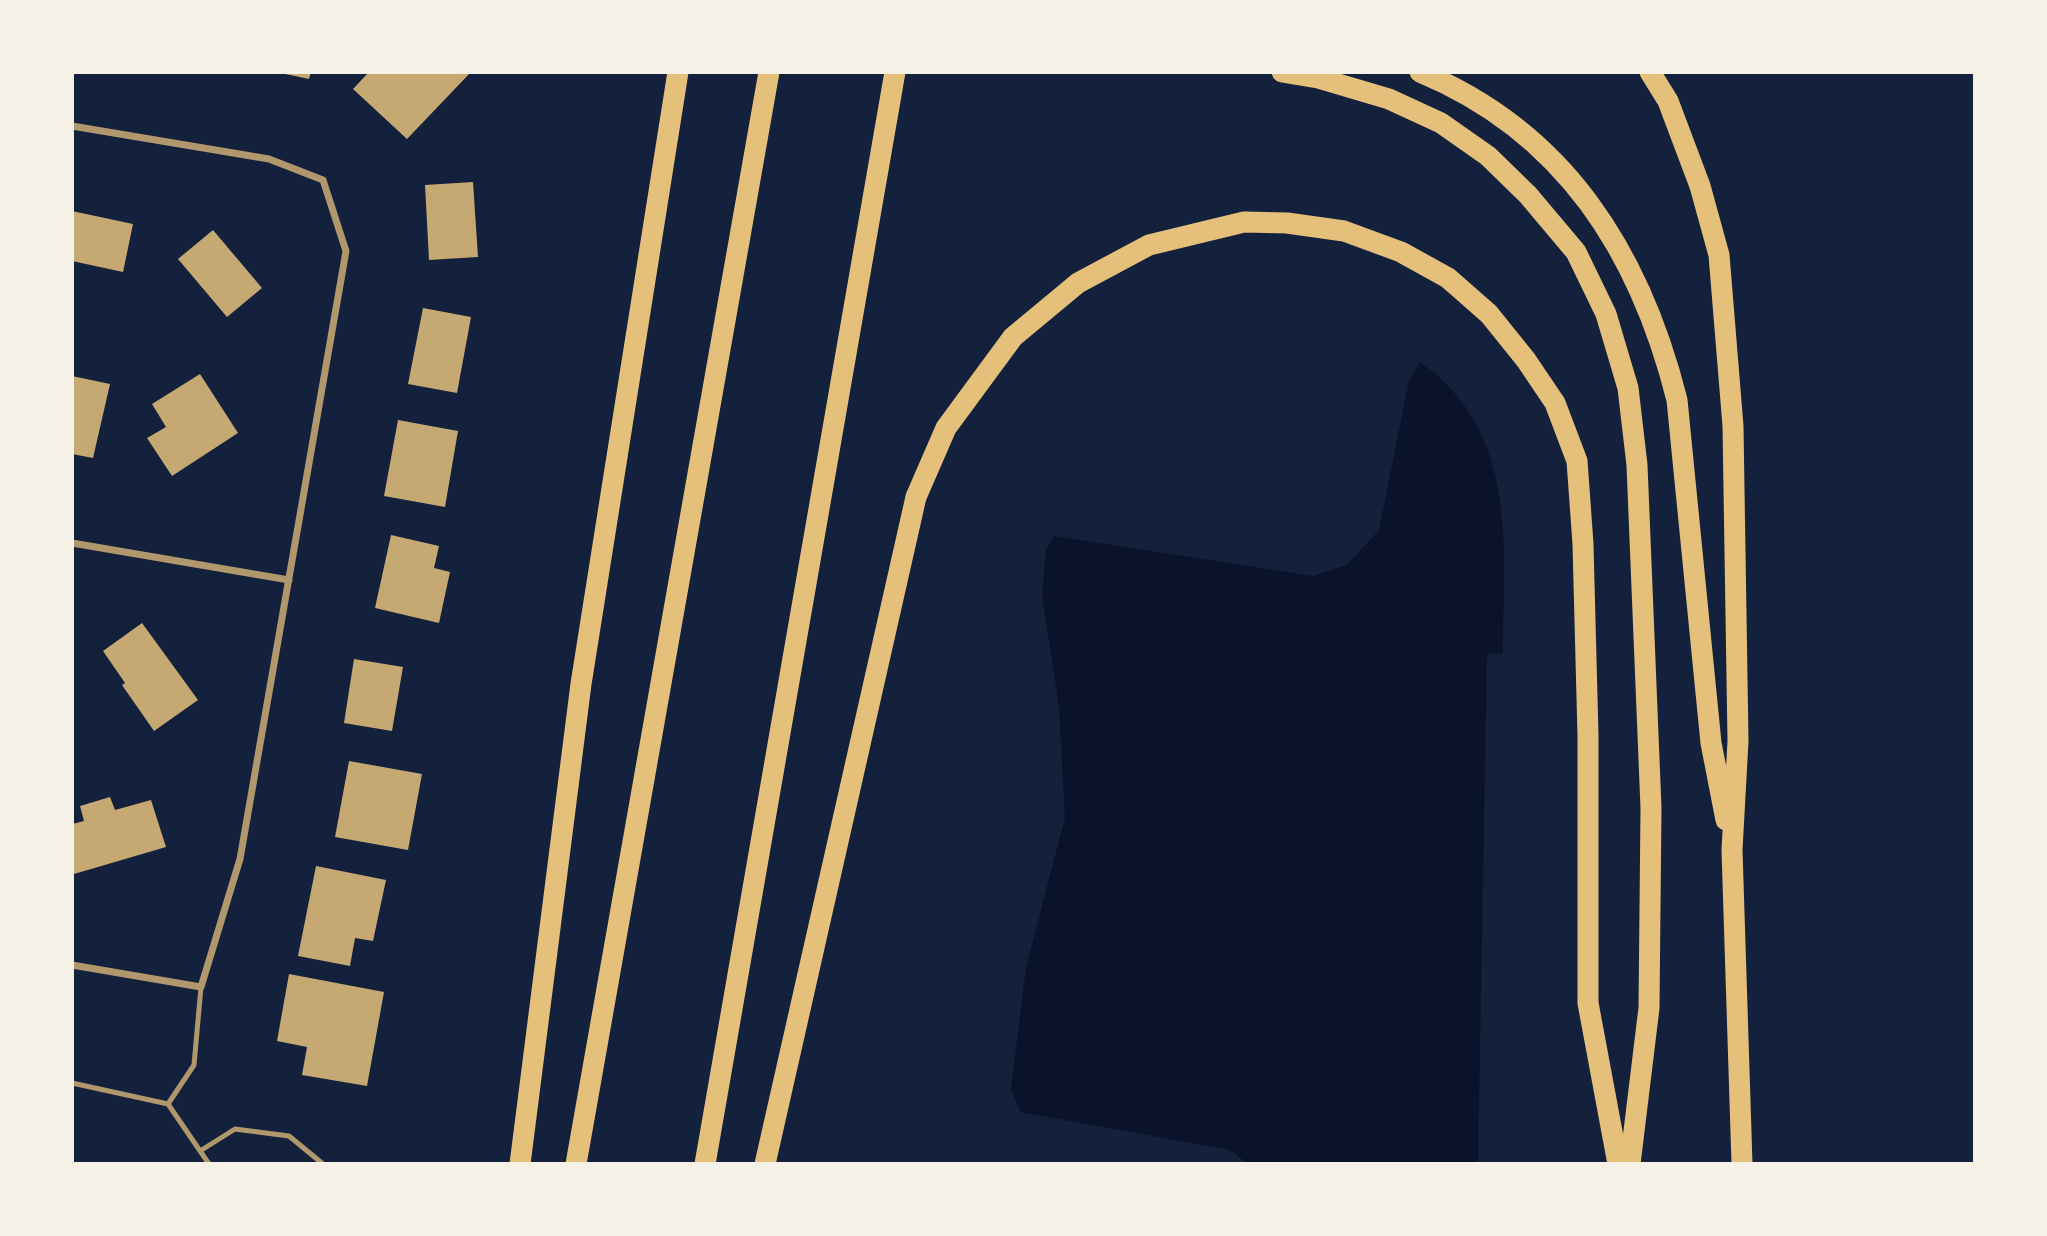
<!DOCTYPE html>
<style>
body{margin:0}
#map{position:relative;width:2047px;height:1236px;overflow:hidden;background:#14213d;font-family:Raleway,sans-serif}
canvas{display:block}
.frame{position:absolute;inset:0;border:74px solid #f6f1e7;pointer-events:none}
</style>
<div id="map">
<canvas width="2047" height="1236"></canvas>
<div class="frame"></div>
</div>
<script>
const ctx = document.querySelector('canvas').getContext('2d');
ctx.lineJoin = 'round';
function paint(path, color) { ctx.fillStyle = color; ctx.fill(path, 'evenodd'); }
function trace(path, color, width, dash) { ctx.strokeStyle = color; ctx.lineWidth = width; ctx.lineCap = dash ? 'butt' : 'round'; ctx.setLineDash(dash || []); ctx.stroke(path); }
paint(new Path2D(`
 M1420,362c99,70 84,184 83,291l-16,1 -9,510h-230l-18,-14 -210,-38 -9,-23 15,-122 39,-149 -6,-111 -17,-111 4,-47 8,-13 259,40 34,-11 32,-35 30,-149z`), '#0b132b');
paint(new Path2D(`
 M276,72h35l-2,7z
 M369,72h102l-64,67 -54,-50z
 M473,182l5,75 -49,3 -4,-75z
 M72,211l61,13 -10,48 -51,-11z
 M213,230l49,58 -35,29 -49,-58z
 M1973,264h2v57h-2z
 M423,308l48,9 -14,76 -49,-9z
 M200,374l38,59 -66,43 -25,-38 19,-11 -14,-23z
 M72,376l38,8 -17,74 -21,-4z
 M398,420l60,11 -13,76 -61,-11z
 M391,535l48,11 -5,22 16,4 -11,51 -64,-15z
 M142,623l56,77 -44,31 -32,-46 3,-2 -22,-32z
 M354,659l49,8 -11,64 -48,-8z
 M349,761l73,13 -14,76 -73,-13z
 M110,797l5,13 36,-10 15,47 -92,27 -2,-50 12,-3 -4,-15z
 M316,866l70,14 -13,61 -18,-3 -5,28 -52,-10z
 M289,974l95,18 -17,94 -65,-11 5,-28 -30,-6z`), '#c6a872');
trace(new Path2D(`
 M72,1083l96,21 41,60
 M168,1104l26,-39 7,-78
 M200,1151l35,-22 54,7 34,28`), '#b1986c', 5);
trace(new Path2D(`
 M72,126l197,33 54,21 23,71 -106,608 -39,128 -129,-22
 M72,543l217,37`), '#b1986c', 7);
trace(new Path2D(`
 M1282,72l36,6 71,21 52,24 47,33 40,39 48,57 30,62 22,74 9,77 14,343 -2,200 -19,156
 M1420,72c145,60 220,181 257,328l34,343 15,77
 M1650,72l18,29 32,85 19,69 14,171 5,315 -6,109 10,314
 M520,1164l61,-480 97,-612
 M576,1164l193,-1092
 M705,1164l190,-1092
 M765,1164l151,-667 30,-69 67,-91 65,-54 71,-38 95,-23 43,1 57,8 57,21 47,26 41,36 37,46 29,43 22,58 6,83 5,192v267l30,161`), '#e5c07b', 21);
</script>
